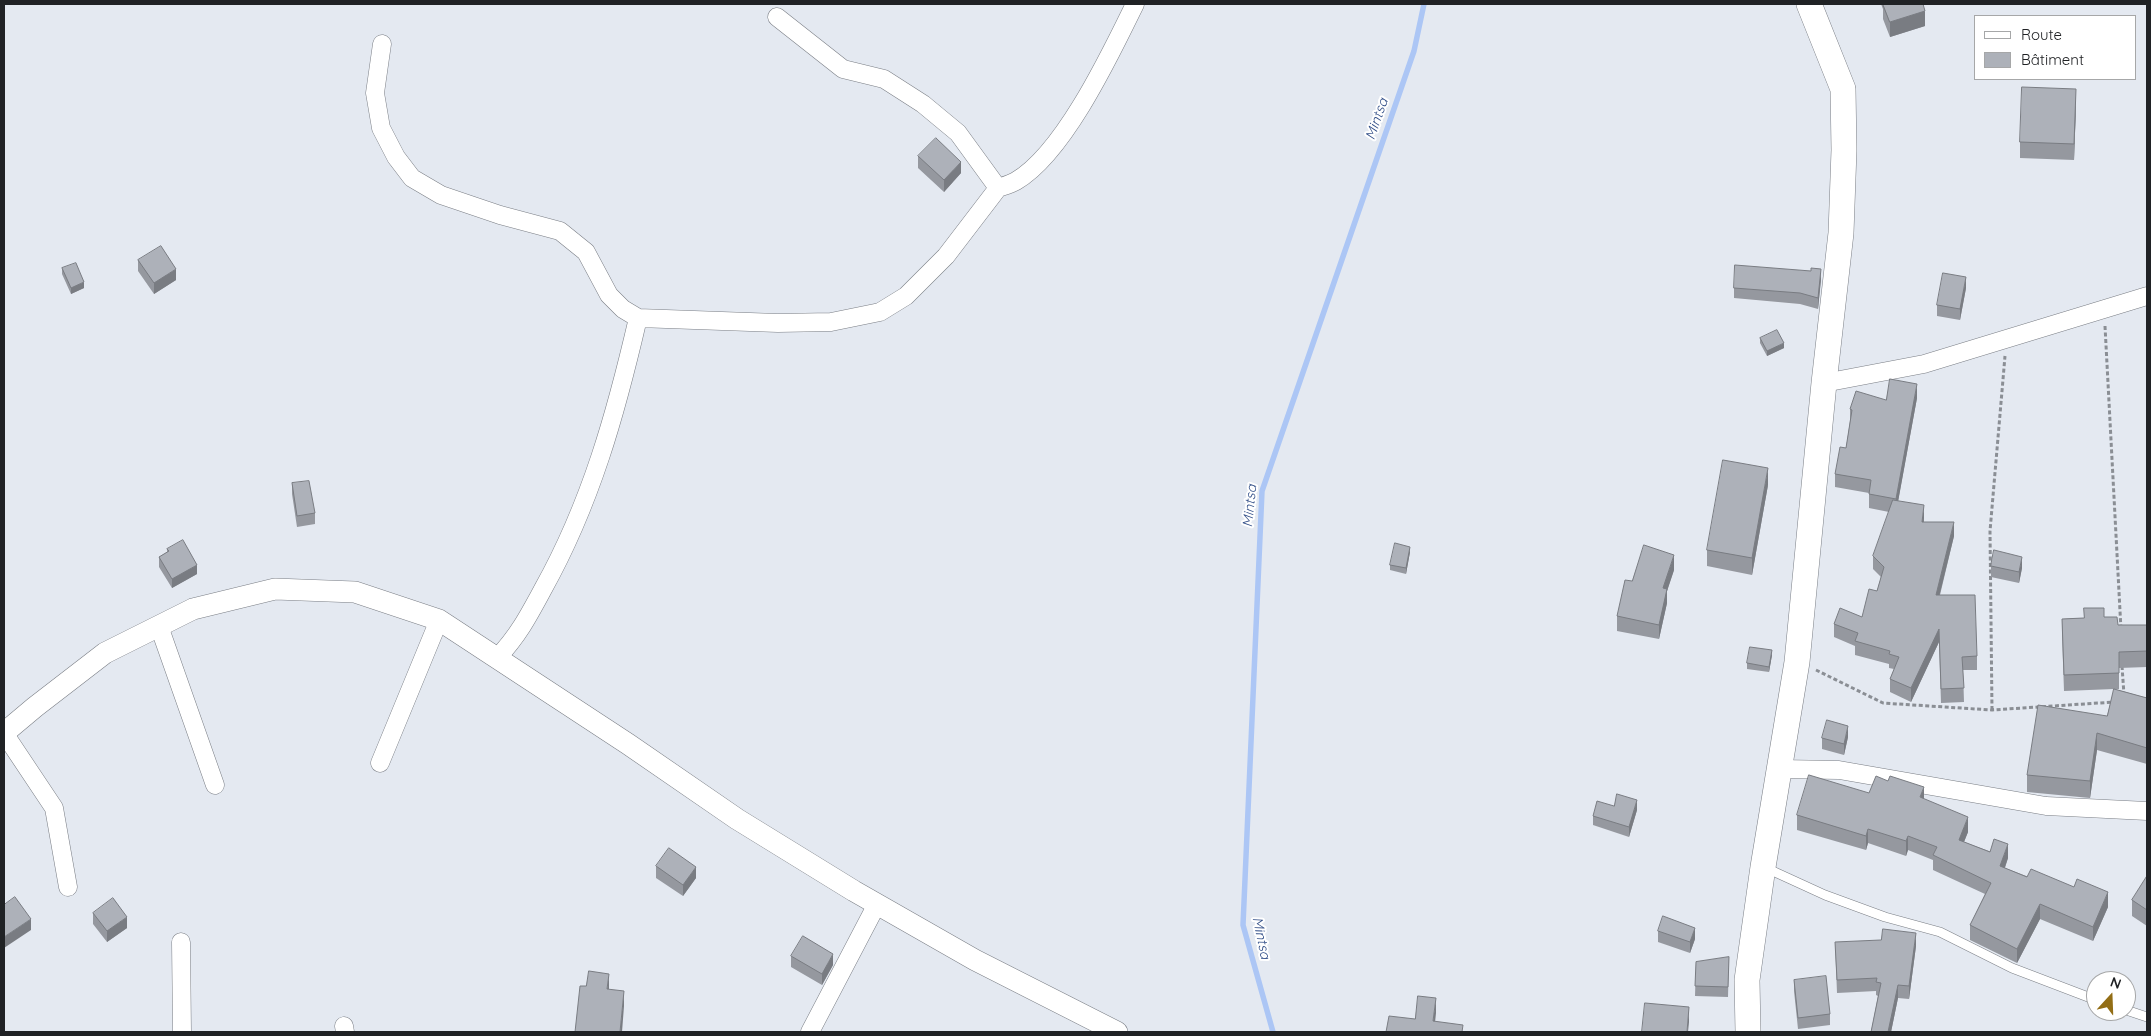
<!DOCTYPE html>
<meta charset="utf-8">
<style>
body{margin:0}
#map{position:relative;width:2151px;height:1036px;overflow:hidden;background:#e4e9f1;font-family:Quicksand,sans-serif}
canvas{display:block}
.frame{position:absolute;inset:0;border:5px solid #202225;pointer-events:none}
.legend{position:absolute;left:1974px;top:15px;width:162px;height:65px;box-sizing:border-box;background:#fff;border:1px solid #a6a7a8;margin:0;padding:6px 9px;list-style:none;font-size:15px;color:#202225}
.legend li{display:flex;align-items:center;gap:10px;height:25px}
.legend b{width:25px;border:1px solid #a6a7a8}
.north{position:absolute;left:2086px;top:971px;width:50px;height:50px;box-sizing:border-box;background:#fff;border:1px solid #a6a7a8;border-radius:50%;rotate:20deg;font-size:14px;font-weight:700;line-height:20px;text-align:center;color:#202225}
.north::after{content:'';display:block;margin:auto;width:18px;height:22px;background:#936e16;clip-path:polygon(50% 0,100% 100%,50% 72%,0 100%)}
</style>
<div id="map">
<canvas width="2151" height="1036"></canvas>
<div class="frame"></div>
<ul class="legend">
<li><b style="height:6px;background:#fff"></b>Route</li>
<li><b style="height:14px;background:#adb1b9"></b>Bâtiment</li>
</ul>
<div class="north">N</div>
</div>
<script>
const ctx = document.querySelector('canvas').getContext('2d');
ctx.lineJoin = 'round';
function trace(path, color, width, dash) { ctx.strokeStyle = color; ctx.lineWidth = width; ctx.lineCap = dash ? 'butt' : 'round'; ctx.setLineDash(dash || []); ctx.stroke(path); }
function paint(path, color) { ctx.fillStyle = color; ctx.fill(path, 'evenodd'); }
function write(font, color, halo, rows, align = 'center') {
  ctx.font = font + ' Quicksand,sans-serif'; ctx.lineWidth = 4; ctx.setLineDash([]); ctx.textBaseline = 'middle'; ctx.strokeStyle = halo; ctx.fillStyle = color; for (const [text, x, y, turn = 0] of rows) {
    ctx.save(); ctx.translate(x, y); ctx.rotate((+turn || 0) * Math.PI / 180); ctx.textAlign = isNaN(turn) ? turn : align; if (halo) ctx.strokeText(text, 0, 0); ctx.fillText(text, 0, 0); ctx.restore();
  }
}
trace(new Path2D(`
 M1273,1032l-30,-107 19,-434 152,-440 10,-47`), '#acc6f5', 5.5);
const service = new Path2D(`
 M1766,868l59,27 60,22 55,15 72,36 84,32
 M2126,1010l21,7`);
const minor = new Path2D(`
 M382,44l-7,49 6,35 15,29 16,21 29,17 59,20 60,16 26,21 23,43 14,14 15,9
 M998,188c6,-2 13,-4 18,-7 48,-28 95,-128 119,-177
 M1824,383l100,-19 223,-68
 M159,626l56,159
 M497,658c21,-22 32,-43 46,-69 48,-86 73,-176 95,-271l140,5 53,-1 49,-10 26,-16 40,-40 52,-68 -40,-55 -35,-29 -39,-25 -41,-10 -66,-52
 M4,733l50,75 14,79
 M380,763l59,-143
 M1780,769l59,1 207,36 101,5
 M181,942l1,90
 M344,1026l1,6
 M810,1032l67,-128`);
const tertiary = new Path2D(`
 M4,733l31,-26 70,-54 88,-44 82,-20 80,3 84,28 189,124 109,75 117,72 121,69 142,72`);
const secondary = new Path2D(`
 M1748,1032l-1,-52 16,-113 34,-205 27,-279 17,-150 3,-83 -1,-61 -34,-85`);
trace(service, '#7a7e85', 10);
trace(minor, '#7a7e85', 19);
trace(tertiary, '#7a7e85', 22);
trace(secondary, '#7a7e85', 26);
trace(new Path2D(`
 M2105,326l16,304
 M2122,666l2,29
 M1816,670l67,33 109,7 122,-8
 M1992,710l-2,-179 15,-175`), '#8a8e94', 3, [4, 2.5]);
trace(service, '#fff', 9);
trace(minor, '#fff', 18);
trace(tertiary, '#fff', 21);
trace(secondary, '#fff', 25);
paint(new Path2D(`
 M1881,4h42l2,22 -35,11 -7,-18v-10z
 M2076,106l-2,54 -54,-2v-16z
 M918,156l43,17 -17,19 -26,-24z
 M138,260l38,20 -22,14 -16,-23z
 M62,268l22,20 -13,6 -9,-20z
 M1821,279l-3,30 -18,-5 -66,-6v-10z
 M1966,288l-6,32 -23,-4v-11z
 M1760,338l24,10 -17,8 -7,-13z
 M1917,398l-19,103 26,17v4l30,14 -14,59 37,61v14h-14l1,32 -23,1 -2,-61 -28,60 -21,-10v-13l4,-10 -5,-1v-4l-34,-9v-9l-21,-9v-13l28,-7 15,-26 4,-14 -8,-8v-13l16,-44 -20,-4v-15l-34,-6v-13l11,-26 4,-27v-12l36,-9z
 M292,483l23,30v11l-18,3 -5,-33z
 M1768,485l-16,90 -45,-9v-16z
 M167,549l30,25 -25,14 -13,-21v-10l8,-5z
 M1410,552l-4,22 -16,-4v-5z
 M1991,566l31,2 -3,15 -28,-6z
 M1674,570l-7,21v12l-8,36 -42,-8v-15l15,-35z
 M2104,617l14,8h29v42l-28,1v21h-4l32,9v66l-50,-14 -7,48 -63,-6v-17l80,-59 7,-27 -50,2 -2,-57v-15z
 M1772,655l-3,17 -22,-3v-6z
 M1848,737l-4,18 -22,-6v-11z
 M1869,793l55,6 44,33 -4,10 44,16 -3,10 103,39 -15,34 -53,-22 -23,44 -47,-23v-15l15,-31 -52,-24v-10l-25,-10 -2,6 -38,-13 -2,7 -69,-20v-15z
 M1614,806l23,4 -8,27 -36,-12v-9z
 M656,866l40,12 -13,18 -27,-18z
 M2147,876v50l-15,-10v-16z
 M93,913l34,15 -20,14 -14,-18z
 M1658,931l37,8 -5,14 -32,-11z
 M1835,942l81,4 -7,53 -11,-1 -7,34h-20l7,-36 -2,-1v-4l-39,2z
 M791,956l42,9 -11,20 -31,-18z
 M1729,957l-1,40 -33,-1 1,-34z
 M1794,980l36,34v11l-32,4 -4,-38z`), '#95989f');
paint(new Path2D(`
 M1925,11v15l-35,11v-15z
 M2076,89v17l-2,54v-16z
 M961,162v11l-17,19v-12z
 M176,269v11l-22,14v-11z
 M1821,269v10l-3,30v-11z
 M1966,277v11l-6,32v-11z
 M84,282v6l-13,6v-6z
 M1784,343v5l-17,8v-5z
 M1917,384v14l-21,115v-14z
 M1768,468v17l-16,90v-17z
 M1924,505v13l-2,18v-14z
 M1954,522v14l-18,73v-14z
 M1410,547v5l-4,22v-6z
 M1674,555v15l-7,21v12l-8,36v-14l4,-37z
 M2022,557v11l-3,15v-11z
 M197,565v9l-25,14v-9z
 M1939,629v13l-28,60v-14z
 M1772,650v5l-3,17v-5z
 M1848,726v11l-4,18v-11z
 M2097,733v17l-7,48v-17z
 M1924,787v14l-4,-4z
 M1637,800v10l-8,27v-10z
 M1968,817v15l-9,22v-14z
 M1868,829v14l-2,7v-14z
 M1908,836v14l-2,6v-15z
 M2008,844v14l-8,23v-15z
 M696,867v11l-13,18v-11z
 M2108,892v15l-15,34v-14z
 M2040,904v15l-23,44v-14z
 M127,917v11l-20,14v-11z
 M31,919v11l-27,18v-11z
 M1695,928v11l-5,14v-11z
 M1916,933v13l-7,53v-13z
 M833,954v11l-11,20v-11z
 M609,974v15h-2z
 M1898,985v13l-7,34h-3z
 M624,991v15l-2,26h-2z
 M1436,998v15l-2,19 -1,-11z
 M1689,1007v15l-1,10h-1z`), '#797c82');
const building = new Path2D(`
 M1883,4h40l2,7 -35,11z
 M2022,87l54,2 -2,55 -54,-2z
 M936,138l25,24 -17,18 -26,-24z
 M161,246l15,23 -22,14 -16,-23z
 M76,263l8,19 -13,6 -9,-20z
 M1735,265l76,6v-3l10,1 -3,29 -18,-5 -66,-5z
 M1943,273l23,4 -6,32 -23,-4z
 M1777,330l7,13 -17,8 -7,-13z
 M1890,379l27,5 -21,115 -27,-5 2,-14 -36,-6 5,-27 6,1 6,-38 -2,-1 6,-18 30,9z
 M1723,460l45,8 -16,90 -45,-8z
 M309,481l6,32 -18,3 -5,-33z
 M1893,500l31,5 -2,17h32l-18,73h39l2,61 -15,1 2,31 -23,1 -2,-60 -28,59 -21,-9 9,-22 -10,-3 1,-3 -35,-10 3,-8 -24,-9 6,-16 22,9 7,-28 8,2 7,-24 -11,-11z
 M183,540l14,25 -25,14 -13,-22 10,-6 -2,-2z
 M1395,543l15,4 -4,21 -16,-3z
 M1644,545l30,10 -11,33 4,1 -8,36 -42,-9 8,-36 7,1z
 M1994,550l28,7 -3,15 -28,-6z
 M2084,608h20v9h13l1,8h29v26l-28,1v21l-55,2 -2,-56 22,-1z
 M1750,647l22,3 -3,17 -22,-4z
 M2114,689l33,9v50l-50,-15 -7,48 -63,-6 11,-70 69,11z
 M1827,720l21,6 -4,18 -22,-6z
 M1809,775l60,18 7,-17 12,5 2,-5 34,11 -4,10 48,20 -9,23 31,12 4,-13 14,5 -8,22 27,11 4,-8 43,18 3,-8 31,13 -15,35 -53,-23 -23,45 -47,-24 21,-42 -58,-28 4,-8 -29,-11 -2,5 -38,-12 -2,7 -69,-21z
 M1617,794l20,6 -8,27 -36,-11 4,-15 17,5z
 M669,848l27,19 -13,18 -27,-19z
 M2147,876v34l-15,-10z
 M15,897l16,22 -27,18v-32z
 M113,898l14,19 -20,14 -14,-18z
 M1663,916l32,12 -5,14 -32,-11z
 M1883,929l33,4 -7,53 -11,-1 -10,47h-17l10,-49 -5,-1 1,-4 -40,2 -2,-38 46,-2z
 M803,936l30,18 -11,20 -31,-18z
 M1729,957l-1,30 -33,-1 1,-24z
 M589,971l20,3 -2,15 17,2 -4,41h-45l5,-46h6z
 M1826,976l4,38 -32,4 -4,-38z
 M1418,996l18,2 -3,23 30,4 -1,7h-76l3,-16 26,3z
 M1645,1003l44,4 -2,25h-45z`);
paint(building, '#adb1b9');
trace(building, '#797c82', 1);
write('italic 14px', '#304d87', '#fff', [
 ["Mintsa",1377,119,-71],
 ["Mintsa",1250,506,-84],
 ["Mintsa",1261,938,78]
]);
</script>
